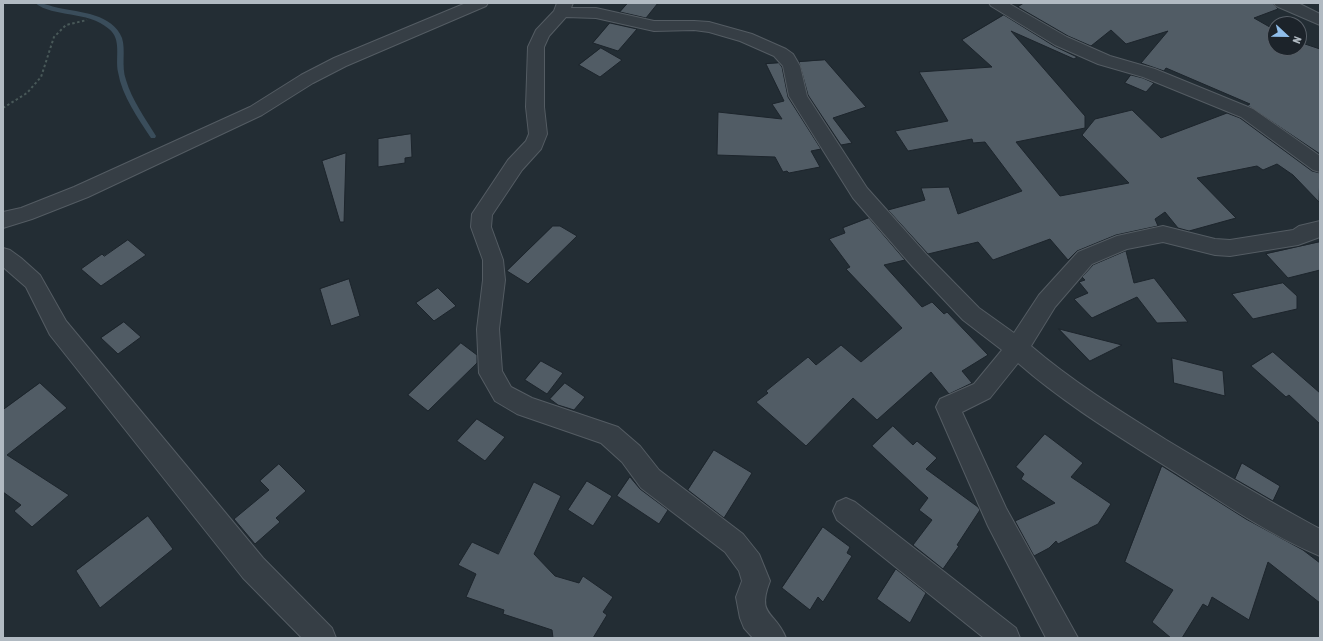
<!DOCTYPE html>
<style>
body{margin:0}
#map{position:relative;width:1323px;height:641px;overflow:hidden;background:#232d34;font-family:"Asap Condensed",sans-serif}
canvas{display:block}
.frame{position:absolute;inset:0;border:4px solid #b1bac2;pointer-events:none}
.north{position:absolute;left:1267px;top:16px;width:40px;height:40px;box-sizing:border-box;background:#1c232a;border:1px solid #585f67;border-radius:50%;rotate:112deg;font-size:11px;font-weight:700;line-height:16px;text-align:center;color:#b1bac2}
.north::after{content:'';display:block;margin:auto;width:14px;height:18px;background:#8fbde9;clip-path:polygon(50% 0,100% 100%,50% 72%,0 100%)}
</style>
<div id="map">
<canvas width="1323" height="641"></canvas>
<div class="frame"></div>
<div class="north">N</div>
</div>
<script>
const ctx = document.querySelector('canvas').getContext('2d');
ctx.lineJoin = 'round';
function paint(path, color) { ctx.fillStyle = color; ctx.fill(path, 'evenodd'); }
function trace(path, color, width, dash) { ctx.strokeStyle = color; ctx.lineWidth = width; ctx.lineCap = dash ? 'butt' : 'round'; ctx.setLineDash(dash || []); ctx.stroke(path); }
paint(new Path2D(`
 M35,3c9,0 15,3 24,5 20,4 54,6 63,30 4,12 -1,28 4,42 6,20 19,38 30,56l-1,2h-4c-13,-20 -29,-42 -33,-66 -3,-14 4,-33 -9,-43 -22,-19 -55,-11 -74,-26z`), '#3a4d5b');
const building = new Path2D(`
 M628,3h30l-12,15 -26,-6z
 M1024,3h249l5,6 -24,9 21,12v18h24v-6l21,7v105l-73,-49 3,-1 -84,-36 -2,3 -23,-8 27,-32 -42,13 -15,-14 -20,16 -23,-10 -50,-29z
 M1004,15l50,31 23,11 -3,2 -63,-28 74,85v12l-69,14 44,54 69,-13 -47,-48 13,-16 37,-9 29,28 66,-25 13,5 72,53 8,2 -1,29 -26,-27 -16,-11 -14,6 -6,-4 -60,12 39,40 -47,13 -11,-3 -13,-16 -10,7 3,7 -42,9 -39,16 -9,9 -18,-21 -57,21 -15,-18 -50,12 -40,-44 37,-10 -4,-12 28,-1 9,27 64,-23 -37,-49 -12,1 -1,-4 -64,12 -13,-20 53,-10 -29,-49 73,-5 -30,-27z
 M610,23l27,6 -19,22 -25,-8z
 M601,48l21,12 -22,17 -21,-12z
 M825,60l41,47 -33,11 19,25 -11,2 -33,-50 -9,-33z
 M779,63l3,4 6,30 33,52 -10,2 9,16 -31,6 -2,-2 -4,1 -8,-15 -58,-2 1,-43 64,7 -10,-15 12,-3 -18,-37z
 M1131,75l12,3 11,5 -8,9 -21,-9z
 M411,134l1,23 -7,1v5l-27,4v-28z
 M346,153l-2,69h-4l-18,-61z
 M869,218l36,42 -21,5 38,42 10,-5 12,12 3,-2 41,43 -26,16 10,12 -23,11 -18,-22 -54,48 -24,-22 -47,48 -50,-44 12,-9 -2,-2 42,-34 8,8 25,-20 20,17 41,-34 -56,-59 4,-2 -21,-28 16,-6 -2,-5z
 M553,226h7l17,10 -49,48 -21,-13z
 M128,240l18,15 -45,31 -20,-17 21,-15 2,2z
 M1320,242v28l-32,8 -22,-24z
 M1126,251l8,32 20,-5 34,44 -31,1 -20,-26 -45,21 -18,-19 14,-6 -9,-11 6,-2 -3,-3 11,-12z
 M349,279l11,37 -29,10 -11,-37z
 M1283,283l14,13v13l-44,10 -21,-25z
 M438,288l18,18 -22,15 -18,-18z
 M124,322l17,15 -23,17 -17,-16z
 M1059,329l63,16 -32,16z
 M461,343l16,12v8l-49,48 -20,-16z
 M1273,352l47,41v31l-31,-29 -3,2 -35,-31z
 M1172,358l51,13 2,25 -51,-13z
 M541,361l22,12 -16,21 -22,-14z
 M40,383l27,25 -60,47 62,40 -37,32 -18,-16 7,-6 -18,-13v-82z
 M565,383l20,14 -11,13 -16,-5 -8,-6z
 M477,419l28,18 -20,24 -28,-20z
 M893,426l20,19 4,-4 20,17 -11,11 52,38 2,3 -23,35 2,1 -16,23 -30,-24 19,-25 -13,-10 9,-12 -56,-52z
 M1045,434l38,29 -12,14 40,27 -13,20 -40,20 -2,-3 -7,7 -15,8 -19,-35 40,-18 -34,-24 3,-5 -8,-7z
 M714,450l38,23 -28,45 -36,-28z
 M1242,463l38,23 -7,15 -38,-22z
 M279,464l27,27 -30,27 4,4 -25,22 -21,-25 35,-29 -9,-9z
 M1162,466l84,53 57,31 17,13v40l-52,-41 -19,58 -37,-23 -4,10 -5,-3 -21,34h-11l-19,-16 21,-32 -48,-28z
 M630,477l10,12 28,21 -9,14 -42,-28z
 M587,481l25,15 -19,30 -25,-16z
 M534,482l27,14 -27,58 21,22 24,7 4,-7 30,21 -10,15 4,3 -14,23h-40l-1,-8 -49,-16 1,-4 -38,-13 10,-23 -18,-9 14,-23 26,12z
 M148,516l25,33 -73,59 -24,-37z
 M823,527l27,20 -3,6 5,3 -29,46 -5,-5 -8,13 -28,-22z
 M896,569l30,24 -16,30 -33,-24z`);
paint(building, '#515c65');
trace(building, '#1d252c', 1);
const street = new Path2D(`
 M466,3h22l-2,3 -140,60 -33,17 -51,32 -174,82 -56,22 -29,9v-16l18,-4 53,-21 176,-80 51,-32 33,-17z
 M557,3h16l-2,5h25l58,13h40l15,1 43,12 34,15 7,5 7,12 7,30 60,92 59,66 53,54 35,25 25,-38 39,-43 39,-16 46,-10 52,13 15,1 63,-10 6,-4 21,-5v16l-22,8 -68,11 -15,-1 -52,-13 -36,7 -35,15 -37,43 -24,39c42,36 89,65 137,95 50,30 100,60 152,88v27c-50,-21 -97,-53 -142,-82 -55,-35 -111,-68 -160,-111l-28,35 -28,14 44,96 72,130h-32l-58,-112 -52,-119 4,-8 34,-15 28,-34 -39,-30 -51,-54 -59,-68 -64,-102 -6,-30 -9,-10 -34,-15 -31,-9 -15,-2 -40,1 -58,-13 -30,-1 -17,19 -5,11v60l3,27 -6,15 -19,21 -30,45 -1,12 12,33 2,20 -6,49 3,42 9,16 21,11 86,29 22,19 19,24 84,64 16,20 11,27c-14,36 5,29 16,57h-33l-9,-10 -4,-10 -4,-21 6,-16 -3,-10 -14,-19 -84,-64 -19,-26 -21,-19 -84,-29 -22,-13 -16,-28 -2,-44 6,-49v-20l-12,-33 1,-13 36,-54 18,-19 3,-7 -3,-27 2,-60 8,-17 18,-19z
 M989,3h19l59,34 43,19 45,13 98,40 67,47v16l-7,-2 -72,-53 -98,-40 -45,-13 -43,-19 -64,-39z
 M1274,3h24l22,11v11l-44,-19z
 M3,248l7,2 11,8 19,17 26,46 197,237 69,70 4,10h-34l-59,-60 -193,-243 -24,-48 -23,-20z
 M846,498l9,4 161,126 4,10h-36l-147,-118 -4,-9 4,-9z`);
trace(street, '#545c63', 2);
trace(new Path2D(`
 M3,108l24,-15 14,-16 13,-40 12,-12 21,-5`), '#495959', 2, [2.5, 2.5]);
paint(street, '#363e45');
</script>
